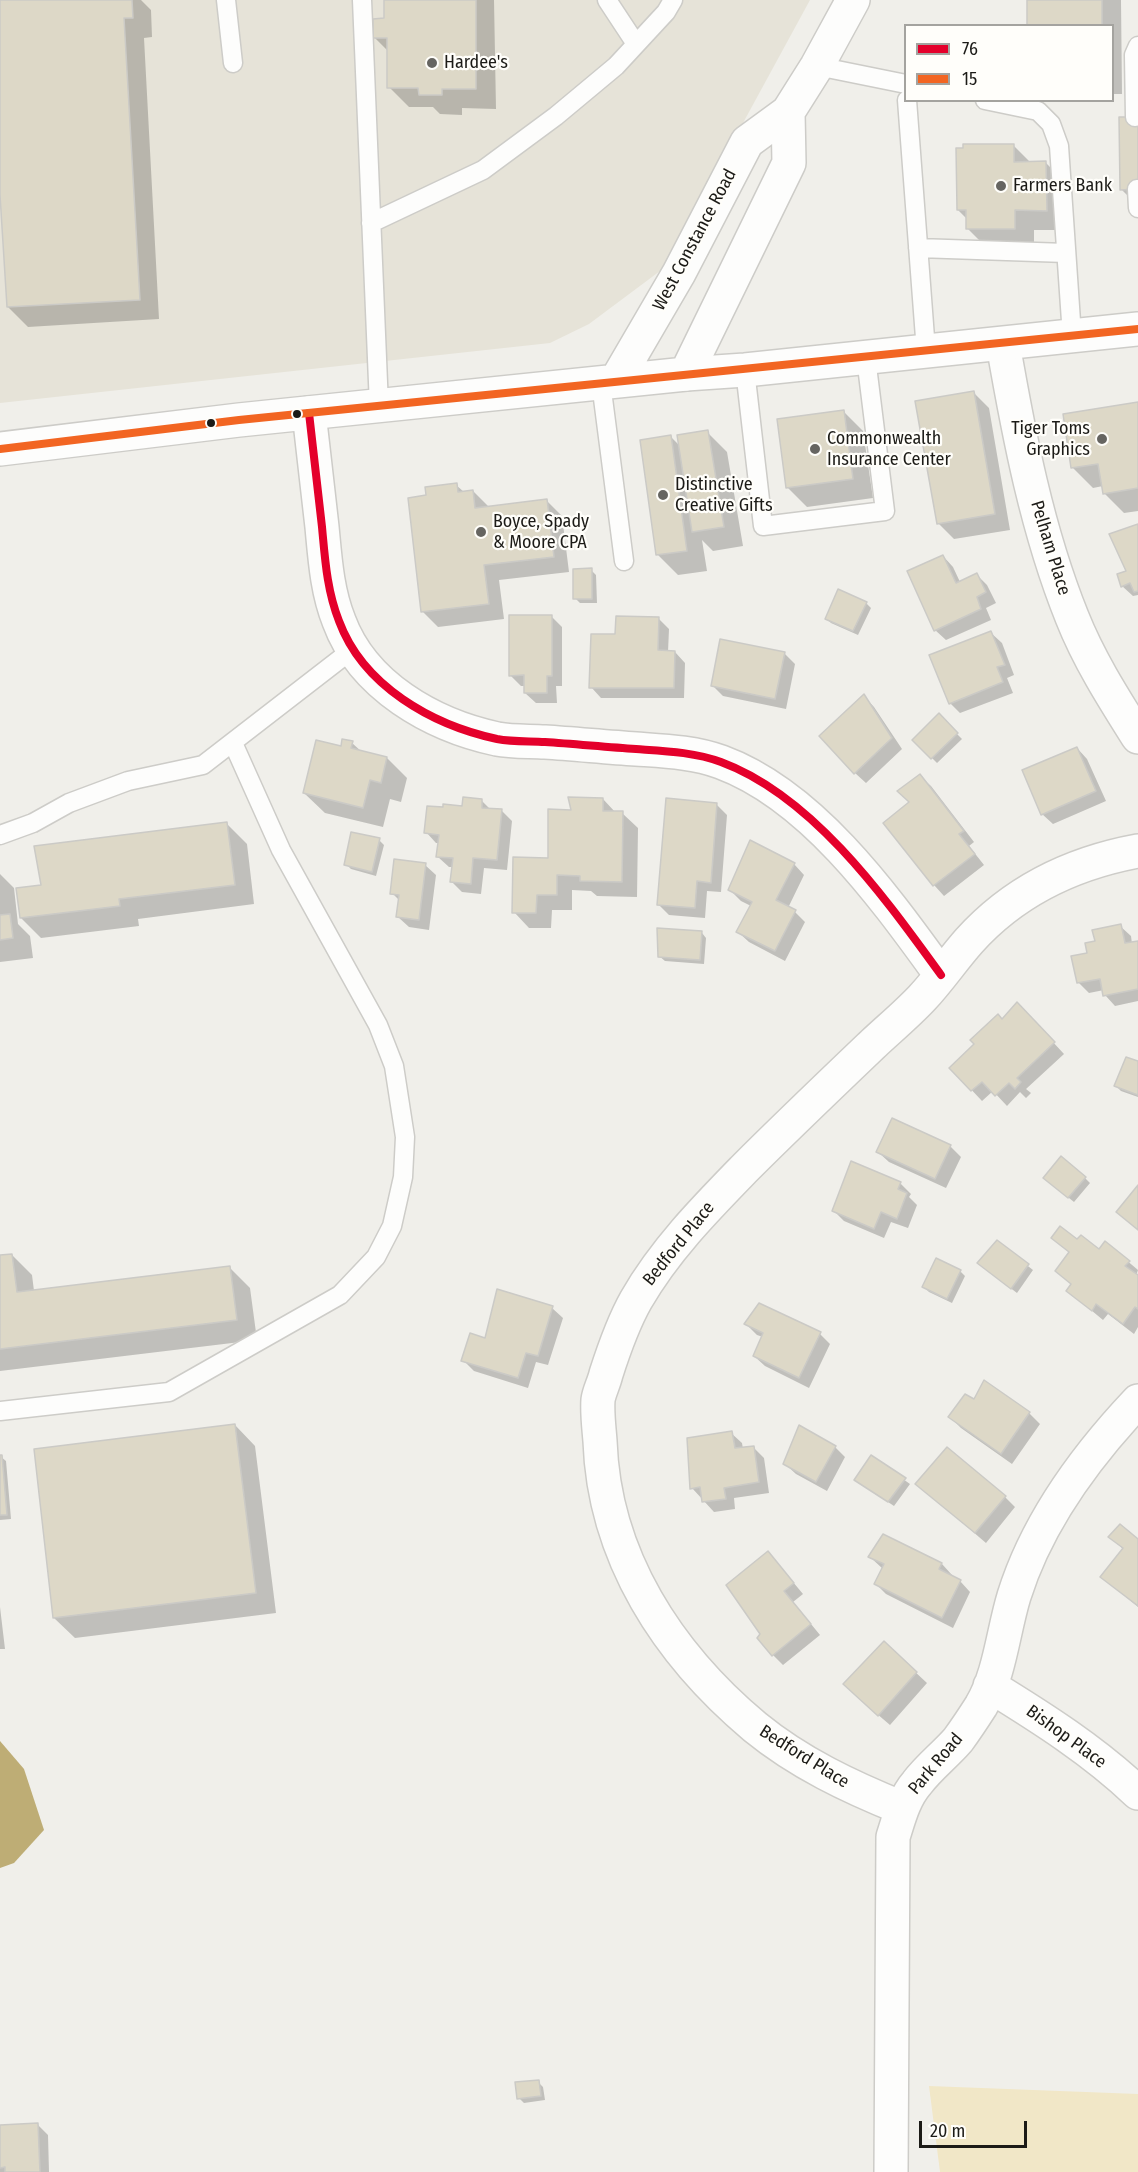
<!DOCTYPE html>
<style>
body{margin:0}
#map{position:relative;width:1138px;height:2172px;overflow:hidden;background:#f0efea;font-family:"Fira Sans Condensed",sans-serif}
canvas{display:block}
.legend{position:absolute;left:904px;top:24px;width:210px;height:78px;box-sizing:border-box;background:#fffefa;border:2px solid #a4a39f;margin:0;padding:8px 10px;list-style:none;font-size:18px;color:#1c1b17}
.legend li{display:flex;align-items:center;gap:12px;height:30px}
.legend b{width:30px;border:2px solid #a4a39f}
.scale{position:absolute;left:919px;top:2121px;width:108px;height:27px;box-sizing:border-box;border:3px solid #1c1b17;border-top:0;padding-left:8px;font-size:18px;line-height:21px;white-space:nowrap;color:#1c1b17;-webkit-text-stroke:4px #fffefa;paint-order:stroke}
</style>
<div id="map">
<canvas width="1138" height="2172"></canvas>
<ul class="legend">
<li><b style="height:8px;background:#e4002b"></b>76</li>
<li><b style="height:8px;background:#f26522"></b>15</li>
</ul>
<div class="scale">20 m</div>
</div>
<script>
const ctx = document.querySelector('canvas').getContext('2d');
ctx.lineJoin = 'round';
function paint(path, color) { ctx.fillStyle = color; ctx.fill(path, 'evenodd'); }
function trace(path, color, width, dash) { ctx.strokeStyle = color; ctx.lineWidth = width; ctx.lineCap = dash ? 'butt' : 'round'; ctx.setLineDash(dash || []); ctx.stroke(path); }
function write(font, color, halo, rows, align = 'center') {
  ctx.font = font + ' "Fira Sans Condensed",sans-serif'; ctx.lineWidth = 4.5; ctx.setLineDash([]); ctx.textBaseline = 'middle'; ctx.strokeStyle = halo; ctx.fillStyle = color; for (const [text, x, y, turn = 0] of rows) {
    ctx.save(); ctx.translate(x, y); ctx.rotate((+turn || 0) * Math.PI / 180); ctx.textAlign = isNaN(turn) ? turn : align; if (halo) ctx.strokeText(text, 0, 0); ctx.fillText(text, 0, 0); ctx.restore();
  }
}
paint(new Path2D(`
 M0,0h810l-146,268 -75,56 -39,19 -550,60z`), '#e6e3d8');
paint(new Path2D(`
 M929,2086l209,8v78h-198z`), '#f1e7c7');
paint(new Path2D(`
 M0,1741l24,28 20,61 -30,33 -14,5z`), '#bead75');
paint(new Path2D(`
 M0,0h141l10,10 1,27 -8,1 15,281 -131,8 -20,-20 -8,-144z
 M386,0h108l2,109 -34,-1v7l-22,-1 -7,-7h-24l-20,-20v-35l-14,-14 11,-18z
 M1029,0h92l1,94h-10v-68h-83z
 M1120,118l12,82 -11,-11z
 M1013,145l18,18h15l20,20v47h-32v18h-47l-20,-20v-9l-9,-9z
 M974,393l15,15 21,122 -56,9 -16,-16z
 M1138,404v107l-14,2 -20,-20 -1,-7 -10,2 -20,-20z
 M843,411l20,20 10,67 -66,9 -20,-20z
 M707,432l20,20 16,94 -30,5 -11,-11 5,31 -29,4 -21,-21 13,-118 10,10z
 M456,485l8,7 9,-1 16,16 58,-6 15,15 7,56 -70,8 5,39 -66,8 -16,-16 6,-114z
 M1138,526v69l-5,1 -11,-10z
 M943,556l10,11 7,15 17,-7 10,10 9,18 -10,5 5,12 -45,20 -11,-10z
 M591,570l5,5 1,28h-17l-5,-5z
 M866,603l5,5 -13,27 -27,-12 -5,-5z
 M551,616l11,11v59h-6l1,17h-21l-11,-10v-7h-4l-10,-10z
 M659,619l10,10 -1,23h7l10,11 -1,35h-83l-10,-11 26,-51z
 M991,633l11,10 12,32 -7,3 6,15 -53,20 -10,-10z
 M784,653l11,11 -9,45 -63,-13 -10,-10z
 M864,696l10,11 28,42 -36,34 -11,-10z
 M939,716l23,23 -25,24 -23,-23z
 M352,743l10,9 25,6 20,20 -6,24 -11,-3 -7,28 -58,-14 -21,-20 38,-45z
 M1077,748l10,11 19,42 -53,23 -11,-10z
 M920,776l11,10 43,56 -5,4 15,19 -40,31 -10,-11 -23,-82z
 M603,799l13,14h6l16,15 -1,69 -40,-1 -6,-5 -19,-1v20h-20l-1,18h-22l-15,-16 35,-53 23,-48z
 M482,801l9,9 11,1 10,10 -5,49 -23,-2 -3,26 -19,-2 -10,-10 1,-15h-4l-11,-10 1,-14h-3l-10,-11 19,-23 18,-2z
 M716,804l11,11 -6,77 -14,-1 -2,27 -36,-3 -11,-11z
 M227,824l20,20 7,60 -116,15 1,7 -98,12 -20,-20 22,-32z
 M379,840l5,5 -8,31 -25,-7 -5,-5z
 M794,864l10,11 -16,33 7,4 10,10 -20,39 -36,-19 -11,-10 13,-26 -10,-5 -11,-11z
 M425,865l11,10 -7,55 -20,-3 -11,-10 2,-16 -8,-8z
 M0,874l14,14 4,36 12,12 3,22 -33,4z
 M1120,926l11,10 1,8 6,-1v58l-23,5 -10,-11 -1,-5 -15,3 -11,-11 11,-28z
 M702,933l4,5 -2,26 -39,-3 -6,-5z
 M1027,1014l37,40 -38,35 5,4 -5,5 -6,-6 -13,14 -14,-15 -11,10 -31,-33 52,-47z
 M1138,1063v34l-17,-6 -5,-5z
 M950,1146l11,11 -15,31 -57,-26 -11,-10z
 M1085,1178l5,5 -16,19 -25,-20z
 M900,1183l11,11 -2,3 8,8 -9,23 -17,-6 -7,16 -40,-17 -11,-11z
 M1053,1238l25,3 21,10 7,-8 32,27 -2,6 2,1v50l-4,7 -26,-20 -5,6 -35,-29 4,-6 -15,-14 13,-18z
 M997,1242l36,28 -16,23 -33,-25z
 M12,1255l20,20 2,16 196,-23 20,20 7,52 -257,31v-114z
 M960,1271l5,5 -13,27 -23,-11 -5,-5z
 M552,1308l11,10 -15,47 -12,-3 -8,26 -54,-17 -11,-11 23,-20z
 M746,1324l74,10 10,10 -21,44 -44,-22 -11,-10 9,-19 -6,-2z
 M984,1382l45,31 11,11 -28,40 -51,-36 -11,-11 24,-15z
 M235,1425l20,21 21,167 -201,25 -21,-20z
 M731,1433l11,10 1,6 10,-2 11,11 5,35 -35,5 1,11 -21,3 -22,-24z
 M835,1447l10,10 -18,34 -31,-17 -11,-10z
 M0,1456l6,5 5,58 -11,1z
 M872,1457l38,27 -16,22 -33,-22z
 M917,1484l88,13 10,10 -29,36z
 M883,1536l59,28 10,11 -1,2 9,4 10,11 -17,36 -67,-34 -10,-10 7,-15 -13,-12z
 M1110,1537l28,4v66l-36,-30 21,-28z
 M778,1564l25,30 -10,8 27,33 -37,30 -10,-10 -11,-21z
 M0,1607l5,42h-5z
 M884,1643l43,40 -37,42 -35,-30z
 M538,2082l5,5 2,13 -21,3 -5,-5z
 M37,2124l11,11 1,37h-49v-46z`), '#0003');
const building = new Path2D(`
 M0,0h132l1,18h-9l16,282 -133,7 -7,-112z
 M384,0h92v89h-34v6h-23l-1,-7h-31v-50h-14v-19l11,-1z
 M1027,0h75v26h-75z
 M1119,117h19v72l-18,1z
 M963,144h51v18l32,-1 1,50 -32,-1v19h-49v-19h-9l-1,-62h7z
 M974,391l21,123 -58,10 -22,-123z
 M1138,402v86l-35,6 -5,-30 -27,4 -8,-54z
 M844,410l9,69 -67,9 -9,-69z
 M708,430l16,97 -32,5 -15,-97z
 M671,435l16,116 -31,4 -16,-115z
 M457,483l1,9 15,-2 2,18 72,-9 7,58 -70,8 5,39 -68,8 -13,-114 18,-3 -1,-8z
 M1138,524v67l-4,1 -4,-9 -9,4 -4,-13 9,-3 -17,-37z
 M943,555l13,28 21,-10 9,19 -9,5 4,12 -47,22 -27,-60z
 M592,568v31h-19v-30z
 M838,589l29,13 -14,29 -28,-12z
 M509,615h43v61h-5v17h-23v-18l-15,1z
 M616,616l43,1 -1,33 17,1 -1,37h-85l2,-54h24z
 M991,631l14,34 -8,2 6,15 -54,22 -20,-49z
 M720,639l65,13 -10,47 -64,-13z
 M864,694l28,44 -38,36 -35,-38z
 M939,713l19,20 -27,26 -19,-19z
 M342,739l11,2 -2,7 36,9 -6,26 -11,-3 -7,28 -60,-15 13,-53 25,6z
 M1077,747l19,44 -55,24 -19,-45z
 M920,774l44,57 -5,3 16,20 -42,32 -50,-63 26,-21 -12,-11z
 M463,797l19,2v9l20,1 -5,51 -24,-2 -2,26 -21,-2 3,-24 -17,-1 3,-22 -15,-2 3,-27 16,1v-3l19,2z
 M568,797l35,1v13h20l-1,71 -42,-1v-5l-23,-1v20h-20l-1,18h-24l1,-56 35,1v-49l23,1z
 M666,798l51,5 -6,80 -14,-2 -2,27 -38,-3z
 M227,822l8,63 -116,14 1,7 -100,12 -4,-30 25,-3 -7,-39z
 M351,832l29,6 -8,34 -28,-7z
 M750,840l45,23 -19,37 20,10 -21,41 -39,-19 16,-30 -24,-12z
 M394,859l32,4 -7,57 -23,-3 3,-22 -9,-1z
 M10,914l3,24 -13,2v-25z
 M1121,924l4,19 13,-2v48l-35,7 -3,-17 -23,4 -6,-27 16,-3 -2,-10 10,-2 -3,-11z
 M657,928l45,3 -2,29 -42,-3z
 M1017,1002l38,40 -38,36 4,4 -6,7 -6,-6 -14,13 -13,-14 -11,9 -22,-23 25,-24 -4,-4 28,-26 4,5z
 M1126,1057l12,4v34l-24,-9z
 M892,1118l59,27 -16,34 -59,-27z
 M1061,1156l25,21 -18,21 -25,-20z
 M851,1161l50,21 -3,7 9,4 -10,26 -16,-7 -7,17 -42,-18z
 M1138,1185v45l-22,-18z
 M1060,1226l17,13 4,-4 18,14 6,-8 25,20 -5,5 13,9v34l-3,-2 -12,17 -27,-20 -4,7 -26,-20 5,-7 -16,-13 14,-19 -18,-14z
 M997,1240l32,24 -18,25 -34,-26z
 M12,1254l5,38 213,-26 7,54 -237,29v-94z
 M936,1258l25,12 -14,29 -25,-12z
 M497,1289l56,17 -15,50 -12,-3 -8,25 -57,-17 9,-28 15,5z
 M759,1303l62,29 -22,46 -46,-22 10,-23 -19,-9z
 M984,1380l46,32 -29,42 -53,-37 17,-23 9,5z
 M235,1424l21,169 -203,25 -19,-169z
 M799,1425l37,21 -20,36 -33,-18z
 M732,1431l3,17 19,-2 5,36 -35,6 2,11 -24,3 -2,-15 -10,2 -3,-51z
 M947,1447l59,49 -31,37 -60,-49z
 M0,1455h2l5,60h-7z
 M871,1455l35,23 -18,24 -34,-22z
 M1120,1524l18,15v67l-38,-29 23,-29 -15,-11z
 M883,1534l59,29 -3,6 22,11 -19,38 -68,-34 10,-20 -16,-7z
 M768,1551l26,32 -10,8 27,33 -39,32 -15,-18 3,-4 -34,-49z
 M884,1641l33,31 -39,44 -35,-32z
 M539,2080l2,16 -24,3 -2,-17z
 M38,2123l2,49h-35v-5l-5,1v-43z`);
paint(building, '#ddd8c7');
trace(building, '#cbcac6', 1.5);
const service = new Path2D(`
 M226,0l7,63
 M362,0l17,406
 M607,0l29,44
 M817,66l89,18
 M907,100l19,251
 M985,100l53,11 13,13 8,22 13,190
 M1135,117l-1,-62 4,-9
 M1137,189l1,19
 M371,223l112,-53 73,-54 60,-50 50,-54 7,-12
 M918,248l148,5
 M745,370l18,156 122,-15 -19,-153
 M601,383l23,178
 M0,835l33,-12 36,-20 59,-22 75,-16 150,-116
 M0,1411l169,-19 171,-97 36,-38 16,-31 11,-49 2,-40 -11,-71 -16,-41 -97,-175 -48,-107`);
const minor = new Path2D(`
 M1003,344c16,92 34,186 69,273 17,43 42,82 66,120
 M309,413c4,38 9,76 13,114 3,32 5,64 17,94 24,65 93,104 158,118 16,3 32,2 48,3 30,2 61,5 91,7 28,2 58,3 85,13 92,34 164,136 220,213
 M990,1686c52,32 104,65 148,107
 M902,1808c-52,-21 -103,-45 -147,-81 -87,-73 -151,-170 -155,-286 -1,-13 -3,-28 -2,-41 1,-8 6,-17 8,-26 8,-25 17,-51 30,-74 28,-49 68,-90 107,-130 43,-43 86,-84 130,-126 16,-15 34,-30 49,-46 17,-18 31,-39 47,-57 45,-50 104,-78 169,-90
 M891,2172l2,-335c6,-19 11,-39 24,-54 12,-16 28,-28 41,-43 8,-11 16,-23 23,-34 19,-32 22,-74 33,-110 23,-74 71,-139 124,-195`);
const secondary = new Path2D(`
 M686,374l59,-4 393,-41`);
const primary = new Path2D(`
 M616,381l63,-108 68,-131 41,-30 29,-46 36,-66
 M0,449l239,-29 447,-46 103,-211 -1,-51`);
trace(service, '#cdccc8', 21);
trace(minor, '#cdccc8', 36);
trace(secondary, '#cdccc8', 36);
trace(primary, '#cdccc8', 36);
trace(service, '#fdfdfc', 18);
trace(minor, '#fdfdfc', 33);
trace(secondary, '#fdfdfc', 33);
trace(primary, '#fdfdfc', 33);
trace(new Path2D(`
 M309,413c4,38 9,76 13,114 3,32 5,64 17,94 24,65 93,104 158,118 16,3 32,2 48,3 30,2 61,5 91,7 28,2 58,3 85,13 92,34 164,136 220,213`), '#e4002b', 8);
trace(new Path2D(`
 M0,449l239,-29 899,-91`), '#f26522', 8);
for (const [x, y, r, color] of [
 [432,63,6,"#666561"],
 [1001,186,6,"#666561"],
 [297,414,5,"#1c1b17"],
 [211,423,5,"#1c1b17"],
 [1102,439,6,"#666561"],
 [815,449,6,"#666561"],
 [663,495,6,"#666561"],
 [481,532,6,"#666561"]
]) { const dot = new Path2D(); dot.arc(x, y, r, 0, 2 * Math.PI); ctx.fillStyle = color; ctx.fill(dot); trace(dot, '#fffefa', 2); }
write('18px', '#1c1b17', '#fffefa', [
 ["Hardee's",444,63],
 ["Farmers Bank",1013,186],
 ["Tiger Toms",1090,429,"right"],
 ["Graphics",1090,450,"right"],
 ["Commonwealth",827,439],
 ["Insurance Center",827,460],
 ["Distinctive",675,485],
 ["Creative Gifts",675,506],
 ["Boyce, Spady",493,522],
 ["& Moore CPA",493,543]
], 'left');
write('18px', '#1c1b17', '#fffefa', [
 ["West Constance Road",695,240,-62],
 ["Pelham Place",1050,548,73],
 ["Bedford Place",679,1244,-51],
 ["Bishop Place",1066,1737,36],
 ["Bedford Place",804,1757,32],
 ["Park Road",936,1764,-50]
]);
</script>
